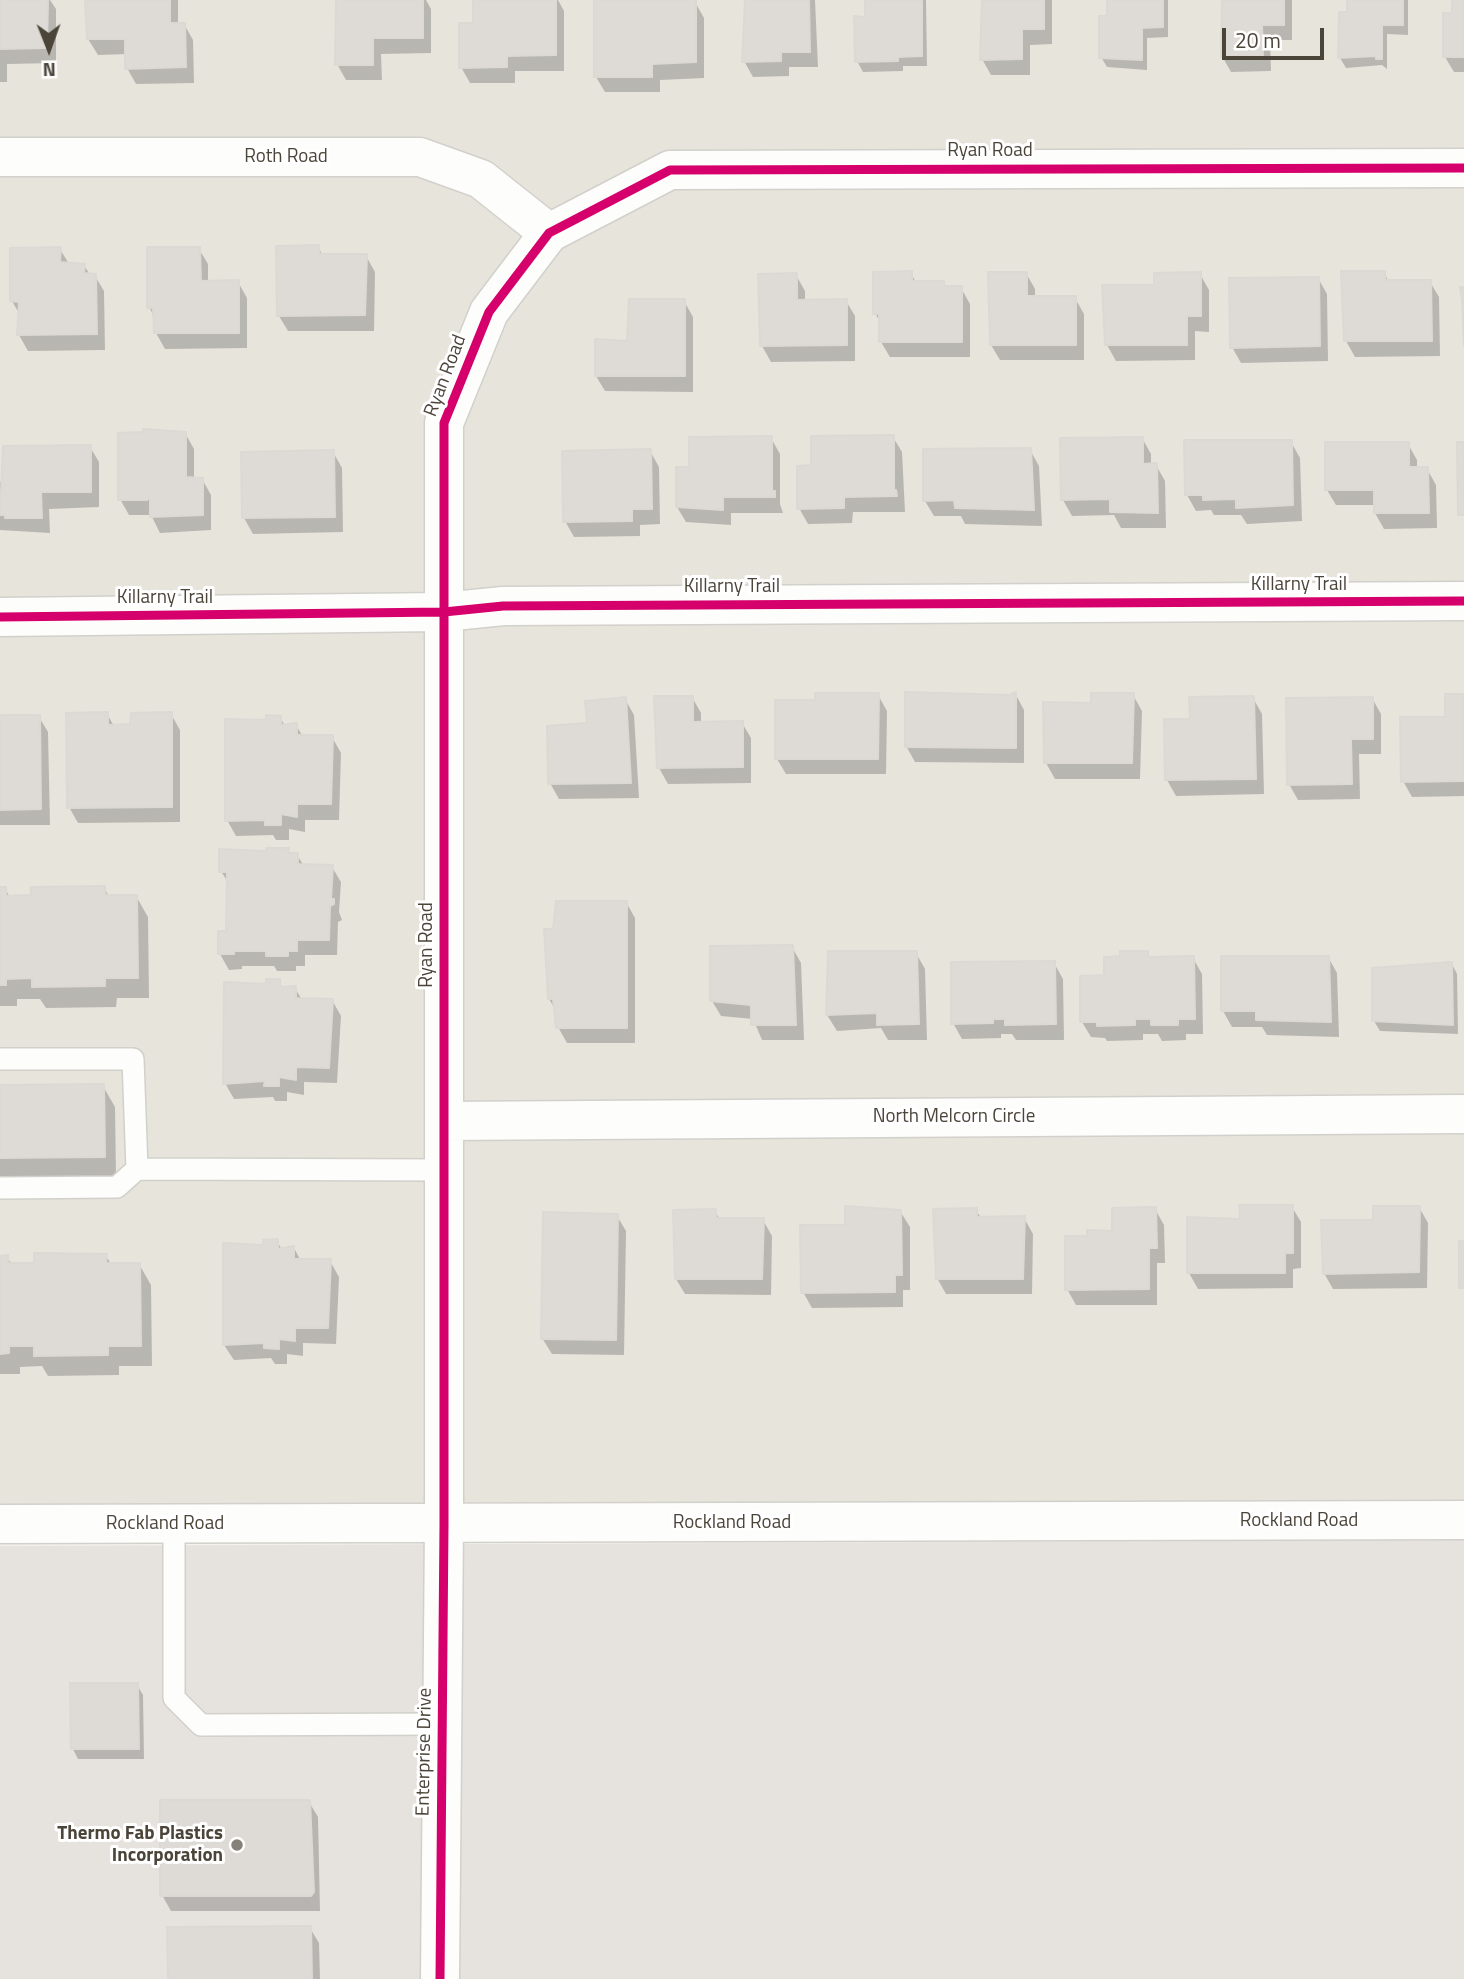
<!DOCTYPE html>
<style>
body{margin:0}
#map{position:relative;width:1464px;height:1979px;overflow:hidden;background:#f4f2ee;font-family:"Titillium Web",sans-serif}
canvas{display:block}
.north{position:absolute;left:14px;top:14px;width:70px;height:70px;-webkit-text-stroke:5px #fff;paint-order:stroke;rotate:179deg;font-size:19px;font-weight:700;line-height:28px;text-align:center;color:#4b4439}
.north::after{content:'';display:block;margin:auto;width:24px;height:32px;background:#4b4439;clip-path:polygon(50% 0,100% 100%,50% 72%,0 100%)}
.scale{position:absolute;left:1222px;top:28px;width:102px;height:32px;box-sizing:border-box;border:4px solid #4b4439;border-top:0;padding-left:9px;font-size:21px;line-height:24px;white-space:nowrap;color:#4b4439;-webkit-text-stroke:5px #fff;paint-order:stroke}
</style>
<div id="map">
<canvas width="1464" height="1979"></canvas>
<div class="north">N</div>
<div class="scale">20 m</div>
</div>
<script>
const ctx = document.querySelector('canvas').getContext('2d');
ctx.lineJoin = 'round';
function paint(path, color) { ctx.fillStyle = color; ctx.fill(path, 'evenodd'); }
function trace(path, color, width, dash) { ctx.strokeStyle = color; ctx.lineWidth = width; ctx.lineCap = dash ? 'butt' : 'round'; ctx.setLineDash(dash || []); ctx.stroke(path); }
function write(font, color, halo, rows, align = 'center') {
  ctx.font = font + ' "Titillium Web",sans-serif'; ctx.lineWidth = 6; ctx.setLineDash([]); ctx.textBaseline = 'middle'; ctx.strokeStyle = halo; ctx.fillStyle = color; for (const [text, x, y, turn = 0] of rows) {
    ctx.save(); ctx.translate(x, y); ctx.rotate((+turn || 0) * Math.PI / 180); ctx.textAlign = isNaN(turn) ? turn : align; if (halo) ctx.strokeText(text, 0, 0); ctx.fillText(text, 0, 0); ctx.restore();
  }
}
paint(new Path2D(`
 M0,0h1464v1500l-1464,5z`), '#e7e4dc');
paint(new Path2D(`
 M1464,1540v439h-1464v-433z`), '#e6e2de');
paint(new Path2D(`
 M0,0h50l6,9v54l-49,1v18h-7z
 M87,0h91v24h6l9,16 1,43 -58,1 -9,-16v-14l-29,1 -10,-16z
 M337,0h89l5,9v44l-50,1 1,26h-36l-9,-16z
 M474,0h84l6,11v60h-49v12h-45l-9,-16 13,-42z
 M746,0h69l3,67h-29v9l-36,1 -9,-16z
 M867,0h59l1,66h-24v5l-40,1 -6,-11 10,-42z
 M983,0h69v44l-22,1v30h-39l-9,-16z
 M1108,0h60v37l-21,1v32l-40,-3 -6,-10 7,-39z
 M1223,0h69v40h-22l1,31 -40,1 -9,-16z
 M1349,0h59v35l-21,-1v35l-5,-4 -36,3 -6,-10v-44l8,-1z
 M1453,0h11v72h-10l-9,-15z
 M695,2l9,16v60l-44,2v12h-55l-9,-15z
 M318,247l5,9h43l9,16 -1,59h-86l-9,-15z
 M60,249l9,15 15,1 6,10 5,1 9,15 1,59 -77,1 -9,-16 1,-20 -8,-14z
 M199,249l9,15v19l30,-1 9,16v50l-82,1 -9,-16 -1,-15 -6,-11z
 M911,273l5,10h27l3,5h15l9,16v53h-80l-9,-15v-18l-6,-11z
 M1026,273l9,16v9h40l9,16v46h-84l-9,-15z
 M1384,273l5,9h41l9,15 1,59 -85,1 -9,-16z
 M1200,274l9,16v42l-14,-1v29l-79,1 -9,-16 49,-59z
 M796,275l9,16v9l41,1 9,15v45l-84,1 -9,-16z
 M1318,278l9,16 1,67 -87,2 -9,-16z
 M684,301l9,16v75l-88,-1 -9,-15 32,-33z
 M185,433l9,16v30h8l9,16v35l-51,3 -9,-18h-22l-9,-16z
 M893,437l9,15 3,60h-52l-1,11 -44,1 -9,-16 14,-41z
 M771,438l9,16v50l3,9h-52v12l-45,-3 -9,-15 14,-38z
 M1142,438l9,16v11h5l9,16 1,47h-45l-7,-13 -42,1 -9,-16z
 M1291,442l9,16 2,63 -55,3 -6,-9h-27l-3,-5 -15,1 -9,-16z
 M1408,444l9,16v9h10l9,16 1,43 -53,1 -9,-16v-8h-39l-9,-15z
 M90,447l9,15v45l-50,2 1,24 -50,-3v-48z
 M1030,450l9,16 3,60 -77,-2 -4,-8h-27l-9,-15z
 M650,451l9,16 1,57 -20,1v11l-66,1 -9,-16z
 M333,452l9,16 1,64 -90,2 -9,-16 -1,-64z
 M878,695l9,16 -1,63h-100l-9,-15 40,-57z
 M1016,695l8,15v53l-109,-1 -9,-16z
 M1133,695l9,16 -2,68h-85l-9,-16 46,-59z
 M1464,696v100l-52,1 -9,-16z
 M692,697l9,16v10h41l9,15v45l-83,1 -9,-16z
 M1253,698l9,16 2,80 -88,2 -9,-16 24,-60z
 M1372,698l9,16v40h-22l1,45 -62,1 -9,-16z
 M625,699l9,16 5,83 -80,1 -9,-16 39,-59z
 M107,714l7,12h18l39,-12 9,16v92l-102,1 -9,-16z
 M39,717l9,15 2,93h-50v-96z
 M280,717l5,9 11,-1 7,12h29l9,16 -2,67h-34v12l-16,-3v11h-13l-3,-5 -37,1 -9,-16 41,-98z
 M288,850l2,5h7l7,11 28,1 9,15 -2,30 3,8 -4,2 -1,33h-32v11h-9v5h-19l-3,-5h-32v3l-13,1 -9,-16 8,-21 1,-49 -8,-13 47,-18z
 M104,887l5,10 27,-1 12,21 1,81h-32l-1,9 -70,1 -6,-9h-23v7h-17v-117h5l5,8z
 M626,902l9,16v125h-68l-9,-16v-13l-9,-15 6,-68z
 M792,947l9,16 3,77h-42l-9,-21 -32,-3 -9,-15z
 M916,953l9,16 2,71h-39l-7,-12 -44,3 -10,-16z
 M1147,953l4,6 42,-1 9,16 1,60h-17v6l-24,1 -4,-7h-15v6l-36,1 -2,-3 -14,-1 -9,-15 23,-45 17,-19z
 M1328,957l9,16 2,64 -72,-2 -5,-8h-30l-9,-16z
 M1054,963l9,16 1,61h-48l-4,-6h-11v4l-39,1 -9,-16z
 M1452,964l5,10 1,60 -78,-3 -6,-10z
 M279,981l4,8 12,-1 7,12h30l9,16 -4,67 -33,-1v13l-17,-3v9h-12l-2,-4 -39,2 -9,-16 42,-97z
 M0,1086h103l12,21 1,70 -116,1z
 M1292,1207l9,15v46l-8,1v19l-95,1 -9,-16v-54l53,2z
 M1419,1207l9,16 -1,65 -94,1 -9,-16 51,-51z
 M1155,1209l9,16 1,38h-8v42h-81l-9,-16 22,-51 25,-6z
 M976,1210l5,8h43l9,16 -1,60h-86l-9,-16z
 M715,1211l5,9h43l9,16 -1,59 -86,-1 -9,-15z
 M900,1211l10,16v63h-7v17l-91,1 -9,-16 44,-65z
 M617,1216l9,15 -2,124 -72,-1 -10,-16z
 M277,1241l5,9 12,-2 7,13h29l9,16 -3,67 -33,-1v13l-16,-2v10h-12l-4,-6 -37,2 -10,-15 41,-98z
 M106,1256l5,8h28l12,21 1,81h-33v9l-71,1 -6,-10 -22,1v7h-20v-117h7l5,8z
 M137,1685l6,10 1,64h-66l-5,-10z
 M309,1802l9,15 2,94h-149l-9,-16z
 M310,1928l9,15 1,36h-150z`), '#0003');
const building = new Path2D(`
 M0,0h48l-1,48 -47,1z
 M85,0h85v23h15l1,44 -61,2v-30h-38z
 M336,0h87v38h-50v27h-38z
 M473,0h83v55l-49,1v11l-48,1v-45h14z
 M594,0h102v62l-44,2v13h-58z
 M745,0h64l1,52h-29v9l-39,1z
 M865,0h57v56l-24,1v4l-43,1 -1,-46 11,1z
 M982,0h62v29h-22v30l-42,1z
 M1107,0h56v27l-21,1v32l-43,-2v-42h8z
 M1222,0h62v25h-22l1,31 -42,1z
 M1347,0h56v25h-21v34h-6v-3l-38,2 1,-46h8z
 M1452,0h12v57h-21v-44h9z
 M319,245v9h48l-2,61 -88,1 -1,-70z
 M61,247l-1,15 25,2 -1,9 12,1 1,60 -80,1 2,-33 -9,-1v-53z
 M147,247h53l1,34 38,-1v53h-85l-1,-25h-6z
 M912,271v10h32v5h18v56h-83v-28h-6v-42z
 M1341,271h44v9h46l1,61h-88z
 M988,272h39v24h49v49h-86z
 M1201,272v44h-14v29h-82l-3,-60h52v-12z
 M797,273v27l50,-1v46l-87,1 -2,-72z
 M1319,277l1,69 -90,2 -1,-70z
 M1460,287h4v59l-2,-46z
 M629,299h56v77h-90v-37l32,2z
 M143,429l43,3v45l17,1v37l-53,2v-20l-3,3h-29v-67l25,-1z
 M894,435v55h2l1,6 -53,1v11l-47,1v-43l14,-1v-29z
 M772,436v55h3v6h-52v13l-47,-3v-40h13v-30z
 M1143,437v27l14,-1 1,50 -48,-1v-13l-49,1 -1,-62z
 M1184,440h108l1,65 -57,3v-9l-33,1v-5h-18z
 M1325,442h84v25h19l1,46h-55v-23h-49z
 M1457,442h7v73h-6z
 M91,445v47h-50l1,26h-37v-3h-5l3,-69z
 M1031,448l3,62 -79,-2 -1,-8 -31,1v-52z
 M651,449l1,60h-20v12l-69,1 -1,-71z
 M334,450l1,67 -93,1 -1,-66z
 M905,692l105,3 6,-3v56l-111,-1z
 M815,693h64l-1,66h-103v-59h40z
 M1091,693h43l-2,70h-88l-1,-61 48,1z
 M1445,694h19v87l-63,1 -1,-65h45z
 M654,696h39v26l50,-1v46l-86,1z
 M1254,696l2,83 -91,1 -1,-61h26l-1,-22z
 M626,697l5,86 -83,1 -1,-58 40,-3 -2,-22z
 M1373,697v42h-22l1,45 -65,1 -1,-87z
 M108,712v13l22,-1 1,-11 41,-1v95l-105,1 -1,-95z
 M0,715h40l1,94 -41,1z
 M266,715l15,1v9l16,-2v12h36l-2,69h-34v13l-16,-3v11h-16v-5l-40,1v-102l41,1z
 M266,848h23l-1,5h10v11l35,1 -2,34h3v5l-4,2 -1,34h-32v11h-9v5h-22v-5h-32v3h-16v-23h8l1,-59h-8v-23l47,2z
 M105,886v9h32l1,83h-33v8l-73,1v-9l-26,1v6h-6v-98h6v9l25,-1v-8z
 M556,901h71v127h-71l-3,-29h-5l-4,-70h9z
 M793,945l3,80h-45v-20l-41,-4v-55z
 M828,951h89l2,73 -42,1v-12l-51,2z
 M1120,951h28v6l46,-1 1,63h-17v6h-27v-6h-16v6l-38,1v-4h-17v-46l24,-1v-18l16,-1z
 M1221,956h108l2,66 -75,-2v-9h-35z
 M1055,961l1,63 -51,1v-6h-12v4l-42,1v-62z
 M1452,962l1,63 -81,-4v-53z
 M266,979h14v8l16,-1v12l37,1 -4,69 -33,-1v13l-17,-3v9h-15l1,-5 -42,3 1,-102 42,2z
 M104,1084l1,73 -105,1v-73z
 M1239,1205h54v48h-8v20h-98v-56l53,2z
 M845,1206l56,4 1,65h-7v17l-94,1 -1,-68h45z
 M1373,1206h47l-1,66 -96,2 -2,-54h52z
 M1149,1207h7l1,41h-8v41l-84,1v-54h22v-6l25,1v-23z
 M977,1208v9l48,-1 -2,63h-87l-3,-70z
 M716,1209v9h48l-2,61h-87l-2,-69z
 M543,1212l75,2 -2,126 -75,-1z
 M278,1239v10l16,-3v13h37l-3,69h-33v13l-16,-2v10l-15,-1v-5l-41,2v-102l40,2v-5z
 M1459,1241h5v47h-5z
 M34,1253l73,1 -1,9h34l1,83h-33v9l-74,1v-10h-25v7l-9,1v-98l8,-1v8h26z
 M70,1683h68l1,66h-68z
 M160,1800h150l4,92 -3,4h-151z
 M311,1926l1,53h-144l-1,-52z`);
paint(building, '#dedbd6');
trace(building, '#dcd9d4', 2);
const service = new Path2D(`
 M0,1059h133l4,110
 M0,1188l117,-1 20,-18 307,1
 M174,1524v174l27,27 242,-1`);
const minor = new Path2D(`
 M0,157h420l61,22 68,54
 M0,617l444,-5 59,-6 961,-5
 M444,1121l1020,-7
 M0,1524l1464,-4
 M440,1979l4,-454v-1102l45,-111 60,-79 121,-63 794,-2`);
trace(service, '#d2d0cb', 24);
trace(minor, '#d2d0cb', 41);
trace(service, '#fdfdfc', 21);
trace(minor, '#fdfdfc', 38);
trace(new Path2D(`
 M0,617l444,-5 59,-6 961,-5
 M440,1979l4,-454v-1102l45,-111 60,-79 121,-63 794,-2`), '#d6006c', 9);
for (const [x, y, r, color] of [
 [237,1845,7,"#868178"]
]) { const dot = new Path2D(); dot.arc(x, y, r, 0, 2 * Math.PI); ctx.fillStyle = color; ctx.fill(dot); trace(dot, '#fff', 2.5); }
write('19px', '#4b4439', '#fff', [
 ["Ryan Road",990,151],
 ["Roth Road",286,157],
 ["Ryan Road",446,376,-69],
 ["Killarny Trail",1299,585],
 ["Killarny Trail",732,587],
 ["Killarny Trail",165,598],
 ["Ryan Road",427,945,-90],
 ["North Melcorn Circle",954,1117],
 ["Rockland Road",1299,1521],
 ["Rockland Road",732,1523],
 ["Rockland Road",165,1524],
 ["Enterprise Drive",425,1752,-89]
]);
write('bold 19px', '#4b4439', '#fff', [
 ["Thermo Fab Plastics",223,1834],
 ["Incorporation",223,1856]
], 'right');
</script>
